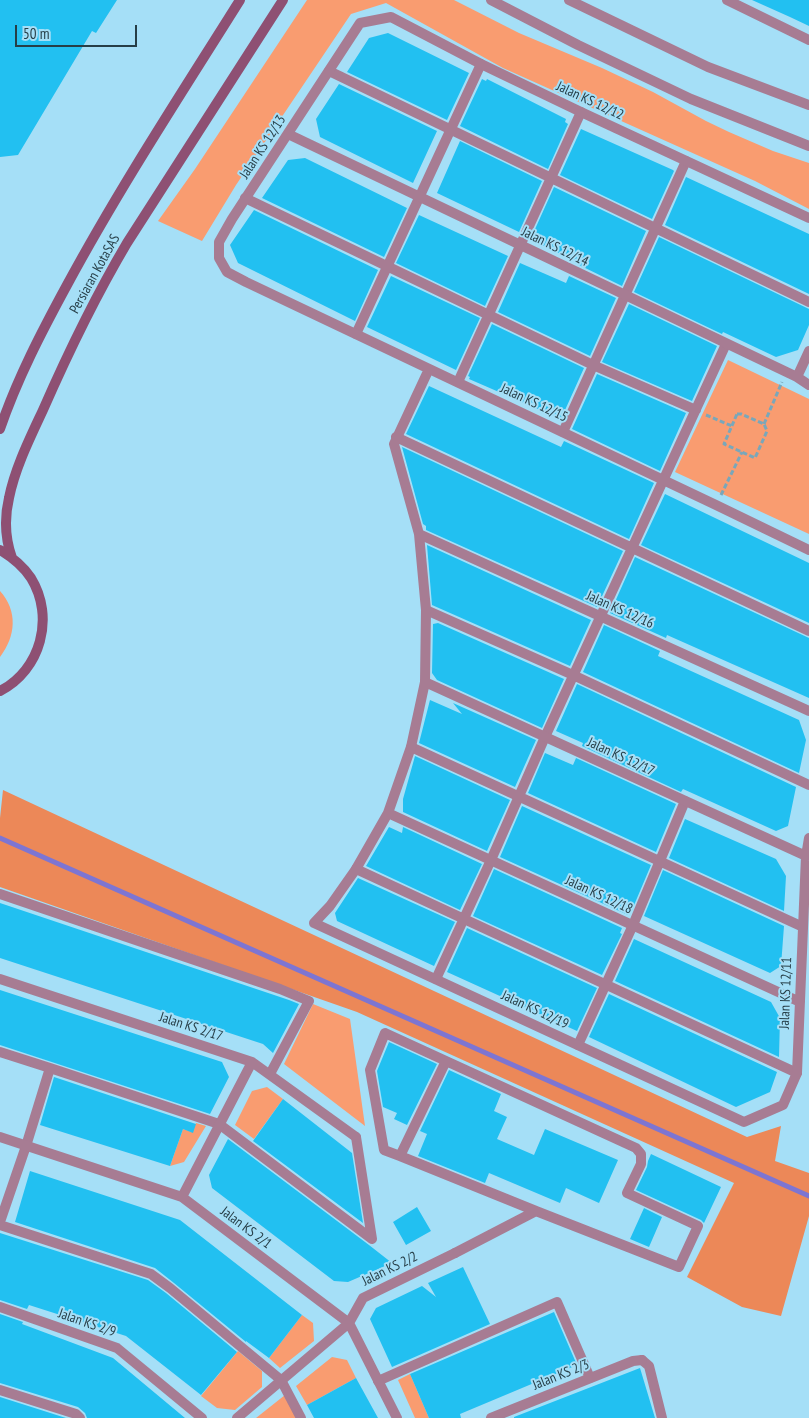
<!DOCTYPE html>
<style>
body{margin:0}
#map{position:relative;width:809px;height:1418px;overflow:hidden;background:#a5dff7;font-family:"PT Sans Narrow",sans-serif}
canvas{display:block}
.scale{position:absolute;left:15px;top:25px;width:122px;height:22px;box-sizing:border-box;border:2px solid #263e47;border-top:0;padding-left:6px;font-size:15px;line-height:18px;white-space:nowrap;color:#263e47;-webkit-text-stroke:4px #a5dff7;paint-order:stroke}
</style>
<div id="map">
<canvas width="809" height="1418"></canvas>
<div class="scale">50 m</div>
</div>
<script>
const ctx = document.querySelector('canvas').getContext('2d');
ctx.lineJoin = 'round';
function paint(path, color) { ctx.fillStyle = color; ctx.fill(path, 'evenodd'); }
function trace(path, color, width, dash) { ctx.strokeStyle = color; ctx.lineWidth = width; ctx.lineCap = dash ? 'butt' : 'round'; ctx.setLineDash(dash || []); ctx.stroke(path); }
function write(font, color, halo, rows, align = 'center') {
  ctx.font = font + ' "PT Sans Narrow",sans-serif'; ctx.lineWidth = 4; ctx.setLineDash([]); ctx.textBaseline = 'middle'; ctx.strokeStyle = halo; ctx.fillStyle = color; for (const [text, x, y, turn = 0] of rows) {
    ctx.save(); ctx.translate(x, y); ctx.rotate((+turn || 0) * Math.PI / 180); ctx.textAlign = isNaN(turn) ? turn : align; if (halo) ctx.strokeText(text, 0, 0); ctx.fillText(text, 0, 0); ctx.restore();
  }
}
paint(new Path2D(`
 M307,0h147l65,33 83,35 51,24 53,29 23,11 44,19 36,12v46l-54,-28 -252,-113 -117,-65 -35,11 -115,171 -34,56 -44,-20 37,-52z
 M728,360l81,39v135l-134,-62z
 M0,591c18,20 16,45 0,66z
 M313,1004l37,15 15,107 -81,-62z
 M267,1087l16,12 -29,40 -19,-14 17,-34z
 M196,1123l10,3 -22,36 -14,4 13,-37 9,3z
 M302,1315l11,8 1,18 -34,27 -11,-10z
 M238,1351l24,20v16l-27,23 -18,-2 -16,-12z
 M332,1357l15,3 9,18 -49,27 -11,-19z
 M410,1374l19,44h-14l-17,-38z
 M285,1395l12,23h-41z`), '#f99c70');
paint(new Path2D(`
 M3,790l744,347 34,-11 -6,35 34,12v43l-28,100 -39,-9 -55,-30 47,-94 -377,-171 -357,-125v-69z`), '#ec8858');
trace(new Path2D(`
 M0,838l809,358`), '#7d75d2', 5);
paint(new Path2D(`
 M0,0h117l-21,33 -4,-2 -74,124 -18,2z
 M752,0h57v26l-19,-9z
 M388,33l81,40 -22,47 -100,-48 22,-34z
 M482,79l4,2 1,-2 79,40 -1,3 3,2 -20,45 -88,-43z
 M339,84l98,47 -24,52 -93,-46 -4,-18z
 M581,129l92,41 1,1 -22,48 -92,-44z
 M460,141l82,40 -23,51 -82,-39z
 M305,158l102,50 -23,49 -122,-59 26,-38z
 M686,177l123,57v60l-144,-69z
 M554,187l92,44 -24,55 -47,-23 1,-2 -45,-21v-2z
 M254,210l124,60 -23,51 -117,-58 -8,-18z
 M419,215l89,41 -23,50 -89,-43z
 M659,237l150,72v16l-11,25 -22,7 -53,-25 -1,2 -88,-42z
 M520,263l46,20 3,-7 47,22 -26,58 -92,-44z
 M391,276l89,42 -24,52 -89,-43z
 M629,304l88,42 -25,55 -90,-39z
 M492,324l92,44 -23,51 -92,-40 1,-2 -2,-1z
 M597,374l89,39 -26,58 -88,-42z
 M429,386l132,61 3,-6 90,42 -25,56 -223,-105z
 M402,447l221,104 -26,56 -171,-77v-4l-3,-2z
 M665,494l144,69v60l-168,-78z
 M427,545l164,75 -21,46 -138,-61z
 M635,557l174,81v60l-142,-63 -1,3 -56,-25z
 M438,623l126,56 -22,49 -105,-48 -5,-7 1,-49z
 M604,625l56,26 -2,5 141,64 7,20 -7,33 -216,-101z
 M577,684l219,103 -8,39 -12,5 -93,-42 -2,3 -99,-46 1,-3 -27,-12z
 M430,700l32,14 -9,-11 83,37 -21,47 -96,-44z
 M545,753l28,12 3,-7 100,46 -20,48 -128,-59z
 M415,756l95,44 -23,51 -84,-39v-13z
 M522,806l129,59 -19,45h-2l-2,5 -128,-58z
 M685,819l91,40 10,17 -2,35 -115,-53z
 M389,827l13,6 1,-6 79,37 -22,46 -94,-44z
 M494,869l128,59 -2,5 2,1 -20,41 -129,-59z
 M663,870l121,56 -3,40 -11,7 -126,-57z
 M358,878l97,44 -21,44 -97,-45 -2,-8z
 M0,903l289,97 10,4 -26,49 -10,-9 -263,-86z
 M467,928l130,60 -20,43 -130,-59z
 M634,939l137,63 9,16 -1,39 -164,-76z
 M0,990l222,72 7,15 -19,37 -210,-69z
 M609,994l168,78 -7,20 -34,15 -147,-70z
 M389,1042l48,22 -30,61 -13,-6 3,-6 -14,-6 -6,-36z
 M449,1070l52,24 -7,17 13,6 -10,22 37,16 11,-26 73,31 -19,43 -33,-15 -6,15 -71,-30 -4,10 -67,-27 9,-22 -7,-3z
 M54,1077l142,47 -3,9 -10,-4 -13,37 -130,-41z
 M283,1099l69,54 11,70 -110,-82z
 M228,1139l141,106 23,18 -44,19 -14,-1 -122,-93 -3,-13z
 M651,1154l70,33 -17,36 -3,-3 -65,-30 11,-23 1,-6z
 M30,1171l150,49 122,95 -33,43 -23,-17v1l-72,-59 -19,-15 -140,-46z
 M417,1207l14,24 -25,14 -13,-23z
 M644,1208l18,9 -13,30 -19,-8z
 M0,1233l148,47 18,13 71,59 -36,43 -75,-59 -97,-31 -2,4 -27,-9z
 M463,1267l27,57 -98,43 -22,-48 6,-11 46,-22 14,11 -8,-14z
 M554,1312l23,53 -117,49 1,4h-32l-19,-44z
 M0,1314l23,8 -1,2 91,34 72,60h-98l-2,-5 -7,-6 -78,-24z
 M640,1368l15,50h-141v-1z
 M356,1378l22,40h-64l-7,-13z
 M0,1397l66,21h-66z`), '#22c0f1');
trace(new Path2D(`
 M737,414h4l23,10 3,7 -12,27 -31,-14z
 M706,415l26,11
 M764,424l18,-42
 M721,495l21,-43`), '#79a7ba', 3, [5, 2.5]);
trace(new Path2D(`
 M329,71l480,231
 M245,198l348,167 103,45
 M356,334l125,-270
 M458,382l123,-270
 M563,432l123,-271
 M396,437l413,194
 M426,610l147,65 236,110
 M411,747l392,180
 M356,869l441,204
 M0,894l280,95 29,12 -39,73
 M436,979l55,-119 54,-123 181,-393
 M578,1045l55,-120 52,-124
 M0,1052l50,16 -24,78 -26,76
 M50,1068l169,56 153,115 -16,-102
 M400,1156l-16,-6 -14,-80 15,-37 61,28
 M0,1225l151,49 19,14 111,92 20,38
 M455,1253l81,-42 143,56 19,-41 -71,-33 14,-29v-10l-5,-6 -190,-87 -46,95 136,55
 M642,1360l7,6 13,52
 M378,1381l179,-79 33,76
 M0,1390l76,24 4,4`), '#a77c93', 10);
trace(new Path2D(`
 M491,0l87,45 113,54 118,47
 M569,0l139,67 101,38
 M727,0l82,40
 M288,134l509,243 12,8
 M809,218l-228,-106 -100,-48 -90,-47 -31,6 -128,196 -13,23v16l8,14 19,10 470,223 93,45
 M429,369l-35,75 25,90 7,76 -1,72 -14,65 -23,66 -32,56 -26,37 -16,17 430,199 39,-17 14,-32 9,-217 3,-18
 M797,377l12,-26
 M419,534l390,177
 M425,682l381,174
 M388,813l412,189
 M0,979l252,83 104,75
 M0,1137l182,60 167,126 48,95
 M182,1197l70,-135
 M0,1307l117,41 85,70
 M237,1418l112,-95 14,-25 92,-45
 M491,1418l142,-57 9,-1`), '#a77c93', 10);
trace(new Path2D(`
 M0,429c17,-50 42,-98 67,-144 53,-98 114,-191 173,-285
 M0,550c12,7 23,16 31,28 24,39 10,92 -31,113
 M12,558c-7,-20 -8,-39 -3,-60 6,-30 21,-60 34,-88 25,-57 52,-113 84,-167l156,-243`), '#8e5073', 10);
write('14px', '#263e47', '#a5dff7', [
 ["Jalan KS 12/12",590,101,25],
 ["Jalan KS 12/13",263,147,-57],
 ["Jalan KS 12/14",555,247,26],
 ["Persiaran KotaSAS",95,274,-61],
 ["Jalan KS 12/15",534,403,25],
 ["Jalan KS 12/16",620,610,24],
 ["Jalan KS 12/17",621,757,25],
 ["Jalan KS 12/18",599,895,25],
 ["Jalan KS 12/11",786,993,-88],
 ["Jalan KS 12/19",535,1010,25],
 ["Jalan KS 2/17",191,1027,18],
 ["Jalan KS 2/1",246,1228,37],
 ["Jalan KS 2/2",390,1269,-26],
 ["Jalan KS 2/9",87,1323,19],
 ["Jalan KS 2/3",561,1375,-22]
]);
</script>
